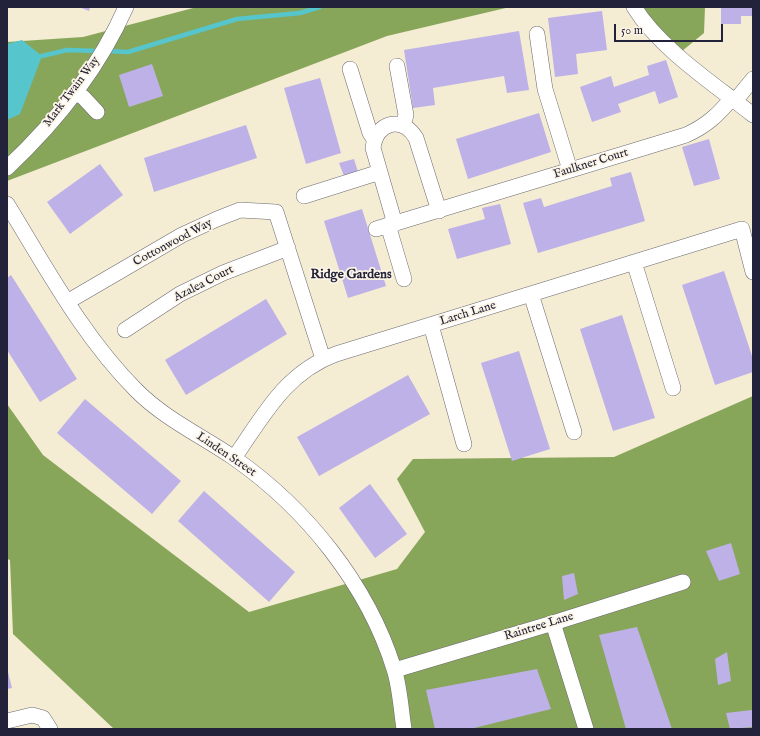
<!DOCTYPE html>
<style>
body{margin:0}
#map{position:relative;width:760px;height:736px;overflow:hidden;background:#f4ecd3;font-family:"IM FELL English",serif}
canvas{display:block}
.frame{position:absolute;inset:0;border:8px solid #22223b;pointer-events:none}
.scale{position:absolute;left:614px;top:24px;width:109px;height:18px;box-sizing:border-box;border:2px solid #22223b;border-top:0;padding-left:5px;font-size:12px;line-height:14px;white-space:nowrap;color:#22223b;-webkit-text-stroke:3px #fcf5e5;paint-order:stroke}
</style>
<div id="map">
<canvas width="760" height="736"></canvas>
<div class="frame"></div>
<div class="scale">50 m</div>
</div>
<script>
const ctx = document.querySelector('canvas').getContext('2d');
ctx.lineJoin = 'round';
function paint(path, color) { ctx.fillStyle = color; ctx.fill(path, 'evenodd'); }
function trace(path, color, width, dash) { ctx.strokeStyle = color; ctx.lineWidth = width; ctx.lineCap = dash ? 'butt' : 'round'; ctx.setLineDash(dash || []); ctx.stroke(path); }
function write(font, color, halo, rows, align = 'center') {
  ctx.font = font + ' "IM FELL English",serif'; ctx.lineWidth = 3.5; ctx.setLineDash([]); ctx.textBaseline = 'middle'; ctx.strokeStyle = halo; ctx.fillStyle = color; for (const [text, x, y, turn = 0] of rows) {
    ctx.save(); ctx.translate(x, y); ctx.rotate((+turn || 0) * Math.PI / 180); ctx.textAlign = isNaN(turn) ? turn : align; if (halo) ctx.strokeText(text, 0, 0); ctx.fillText(text, 0, 0); ctx.restore();
  }
}
paint(new Path2D(`
 M197,7h313l-123,29 -380,145v-139l76,-5z
 M634,7h71l-1,26 -28,23z
 M753,396v333h-639l-101,-95 -3,-74 -3,-1v-155l36,51 206,157 148,-43 28,-37 -28,-53 16,-20 201,-2z`), '#88a65a');
paint(new Path2D(`
 M22,40l20,16 -22,58 -13,6v-76z`), '#57c5cc');
trace(new Path2D(`
 M107,51l21,1 109,-33 63,-6 20,-6
 M42,56l25,-6 32,1`), '#57c5cc', 4.5);
paint(new Path2D(`
 M79,7h11l-1,4z
 M721,7h32v9h-12v8h-20z
 M602,11l5,39 -31,4 2,20 -23,3 -7,-59z
 M519,31l10,59 -22,3 -3,-17 -71,12 2,17 -22,3 -9,-58z
 M666,60l12,37 -19,7 -4,-13 -37,13 3,8 -29,10 -12,-35 31,-11 3,11 35,-12 -2,-9z
 M152,64l11,32 -34,11 -10,-32z
 M320,78l21,75 -35,11 -22,-76z
 M539,113l12,39 -83,27 -12,-40z
 M246,125l11,33 -103,34 -10,-34z
 M709,139l11,40 -26,7 -12,-39z
 M354,159l4,13 -14,4 -5,-13z
 M100,164l23,31 -53,39 -23,-32z
 M631,172l14,49 -107,32 -15,-50 18,-5 3,9 68,-21 -2,-8z
 M500,204l11,40 -54,15 -9,-30 37,-10 -3,-11z
 M362,209l24,77 -38,12 -24,-77z
 M724,271l29,88v13l-38,13 -33,-100z
 M11,275l66,104 -37,23 -33,-52v-72z
 M266,299l21,35 -101,61 -21,-35z
 M622,315l33,103 -42,13 -33,-102z
 M519,351l31,98 -38,12 -31,-98z
 M408,375l22,39 -111,62 -22,-39z
 M85,399l96,82 -29,33 -95,-81z
 M370,484l37,50 -32,24 -36,-50z
 M204,491l91,81 -26,30 -91,-81z
 M731,543l9,31 -21,7 -13,-30z
 M574,573l4,21 -14,6 -2,-24z
 M637,627l35,102h-46l-27,-94z
 M727,652l4,29 -13,4 -3,-26z
 M7,668l5,20 -5,1z
 M537,669l14,40 -81,20h-35l-9,-39z
 M752,710l1,17 -23,2 -4,-16z`), '#bdb1e7');
const minor = new Path2D(`
 M634,7c26,42 80,77 119,108
 M537,34l8,55 25,81
 M397,66l9,49 -3,10
 M350,69l20,64 4,6
 M74,93l9,4 14,15
 M735,101l18,-22
 M7,168c48,-45 92,-100 119,-161
 M304,196l76,-24
 M7,204c40,65 76,133 130,187 28,28 65,45 97,67 72,50 134,127 160,211 6,18 7,41 10,60
 M395,224l-22,-76c3,-26 29,-33 43,-10l23,73
 M388,225l16,54
 M376,229l310,-94c20,-9 32,-20 46,-37
 M634,262l39,126
 M531,294l43,138
 M67,302l115,-67 35,-16 23,-9 36,2 47,147
 M431,325l33,119
 M125,330l55,-36 43,-21 65,-25
 M234,458c30,-43 51,-85 102,-104l406,-125 11,43
 M553,623l33,106
 M395,670l158,-47 130,-41
 M7,721l25,-6 11,3 7,11`);
trace(minor, '#6c6970', 16);
trace(minor, '#fff', 15);
write('12px', '#22223b', '#fcf5e5', [
 ["Mark Twain Way",72,92,-53],
 ["Faulkner Court",591,164,-17],
 ["Cottonwood Way",173,243,-28],
 ["Azalea Court",204,284,-27],
 ["Larch Lane",468,314,-17],
 ["Linden Street",226,455,34],
 ["Raintree Lane",539,627,-17]
]);
write('bold 13px', '#22223b', '#fcf5e5', [
 ["Ridge Gardens",351,275]
]);
</script>
